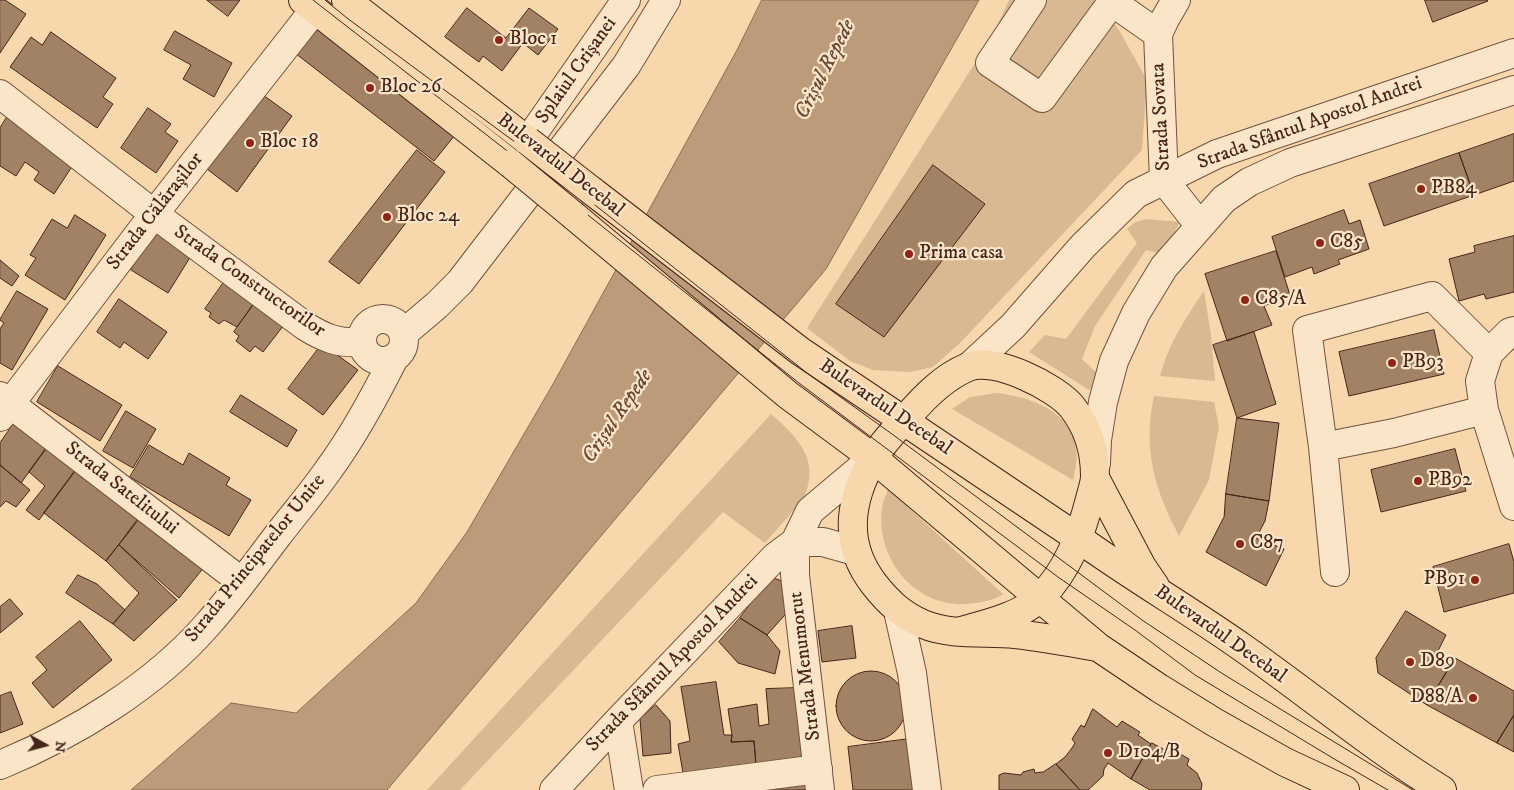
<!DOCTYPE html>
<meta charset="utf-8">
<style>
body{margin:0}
#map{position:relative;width:1514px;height:790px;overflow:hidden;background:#f7d7ab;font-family:"IM FELL DW Pica",serif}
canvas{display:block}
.north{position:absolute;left:20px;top:720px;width:50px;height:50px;-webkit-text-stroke:4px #fae5c8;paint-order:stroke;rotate:97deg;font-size:14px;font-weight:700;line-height:20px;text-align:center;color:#46261a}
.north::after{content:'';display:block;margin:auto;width:18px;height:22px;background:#46261a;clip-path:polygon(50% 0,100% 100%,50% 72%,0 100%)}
</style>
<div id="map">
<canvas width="1514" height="790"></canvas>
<div class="north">N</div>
</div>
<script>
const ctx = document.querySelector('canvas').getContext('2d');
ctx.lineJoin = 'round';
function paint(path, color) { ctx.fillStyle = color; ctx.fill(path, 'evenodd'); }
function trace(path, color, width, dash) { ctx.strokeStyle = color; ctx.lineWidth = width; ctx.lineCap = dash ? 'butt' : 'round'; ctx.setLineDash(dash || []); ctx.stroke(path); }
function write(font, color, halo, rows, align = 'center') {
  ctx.font = font + ' "IM FELL DW Pica",serif'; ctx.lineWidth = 4.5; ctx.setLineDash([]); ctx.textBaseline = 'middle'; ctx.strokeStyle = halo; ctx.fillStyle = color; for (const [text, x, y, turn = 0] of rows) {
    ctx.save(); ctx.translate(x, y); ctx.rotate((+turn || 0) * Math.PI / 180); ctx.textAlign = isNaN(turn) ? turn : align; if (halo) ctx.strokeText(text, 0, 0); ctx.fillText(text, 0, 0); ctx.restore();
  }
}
paint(new Path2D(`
 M1009,0h90l21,32 27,48 -5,70 -182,193 -27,24 -23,5 -37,-2 -23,-9 -43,-33 187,-295z
 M1146,219l34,3 -18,32 -16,-4 -51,76 -13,33 19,18 -12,13 -60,-38 16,-17 21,4 71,-96 -10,-14 7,-6z
 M1204,291l7,44 4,46 -55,-5c8,-31 26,-59 44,-85z
 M997,393c33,4 75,18 79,56 2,11 -1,21 -3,31l-121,-71 18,-12z
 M1154,396l60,6 5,25 -10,53 -30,56c-5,-10 -11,-21 -15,-32 -15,-37 -18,-69 -10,-108z
 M771,414c25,22 49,44 34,81 -5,10 -31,37 -40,48l-42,-31 -263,278h-33z
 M888,489l115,105c-11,7 -24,9 -37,10 -52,3 -91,-46 -84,-97 1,-6 4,-12 6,-18z`), '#d9b992');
const water = new Path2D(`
 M762,0h217l-153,269 -439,521h-256l100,-87 65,10 120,-110 51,-71 86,-148 184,-334z`);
paint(water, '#bb9b7a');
trace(water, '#8c6c54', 1);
const building = new Path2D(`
 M0,0h5l21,14 -26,39z
 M207,0h33l-12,16z
 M1425,0h62l1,1 -55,21z
 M467,8l39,30 23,-30 29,21 -20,26 -15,-12 -21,28 -19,-15 -4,6 -34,-25z
 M318,25l137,110 -21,26 -139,-108z
 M175,31l57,32 -18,34 -31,-18 8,-14 -27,-15z
 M51,32l65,46 -13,19 10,7 -16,24 -87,-61 21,-30 11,8z
 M263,95l29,21 -55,76 -30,-23z
 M148,108l23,16 -6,8 13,9 -22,32 -35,-25z
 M9,114l68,45 -23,35 -20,-14 5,-8 -14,-10 -9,14 -16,-10v-38z
 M1514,134v47l-40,14 -15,-42z
 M417,150l28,22 -86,112 -30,-22z
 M1459,153l15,42 -90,31 -15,-42z
 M933,165l52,39 -101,133 -48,-33z
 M1344,210l5,14 11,-4 9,29 -31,11 2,4 -26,10 -2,-7 -27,10 -13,-40z
 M75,215l31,20 -41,65 -40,-25 11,-17 -6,-3 22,-36 15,9z
 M157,228l37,23 -26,42 -37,-23z
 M1514,236v56l-28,7 -2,-5 -25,7 -10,-42 26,-7 -1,-6z
 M1276,251l14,44 -26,11 8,19 -45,16 -22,-67z
 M0,260l19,16 -7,10 -12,-8z
 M229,275l29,23 -21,29 -13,-7 -5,4 -10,-7 2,-4 -6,-4z
 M17,291l31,18 -36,61 -12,-7v-34l4,-6 -4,-3z
 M258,298l29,23 -24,31 -8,-6 -5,6 -14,-11 3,-5 -5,-4z
 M119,299l48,33 -19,27 -24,-17 -4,6 -23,-16z
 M1434,330l10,44 -95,22 -10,-44z
 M1254,332l22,72 -39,14 -24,-73z
 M322,344l36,26 -35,45 -35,-26z
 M58,366l64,39 -22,36 -63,-39z
 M241,395l56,35 -10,17 -57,-35z
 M126,411l30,18 -23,39 -30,-17z
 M1237,418l42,5 -10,78 -43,-7z
 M17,419l31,27 -27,37 -21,-18v-22z
 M149,445l34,20 6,-12 41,25 -4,7 25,15 -22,36 -99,-59z
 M48,446l30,21 -39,53 -13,-10 19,-24 -16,-14z
 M1455,449l11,42 -85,21 -10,-42z
 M0,465l30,25 -14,17 -10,-6 -6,6z
 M78,467l65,47 -37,47 -62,-48z
 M1226,494l43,7 -4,20 -9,17 28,11 -18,37 -60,-34 18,-35z
 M141,515l64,51 -26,32 -60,-53z
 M1509,544l5,18v31l-70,19 -11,-45z
 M119,545l58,55 -43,41 -21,-17 26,-31 -33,-32z
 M78,575l19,9 28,26 -12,14 -47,-31z
 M771,577l16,6 -4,17 8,8 -24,27 -27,-17z
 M10,599l13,15 -23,19v-26z
 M1406,611l40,24 -11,22 15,9 -23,39 -49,-32 -2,-15z
 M740,618l27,17 13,16 -5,23 -37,-11 -19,-21z
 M80,621l32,39 -59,48 -21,-25 15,-13 -11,-13z
 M852,626l4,32 -34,4 -4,-31z
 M1455,658l59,33v24l-17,28 -70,-38z
 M836 706a35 35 0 1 1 70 0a35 35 0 1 1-70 0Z
 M716,682l8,53h8l-1,7 23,-1 2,24 -73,8 -5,-29 12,-3 -9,-54z
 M797,688l11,68 -52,9 -2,-24 -23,1 1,-7 -4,-26 29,-5 2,22 10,-2 -3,-35z
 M11,692l12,32 -23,9v-37z
 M656,705l14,16 1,32 -28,3 -3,-37z
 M1093,709l24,18 5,-6 18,11 -2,3 13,9 -20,35 -23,-16 -4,6 -1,7 -15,14h-8l-24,-26 9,-7 7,-9 3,-5 -3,-4 9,-14 3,2z
 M1514,715v37l-17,-9z
 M909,739l7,51h-63l-5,-43z
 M1152,743l13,7 3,-3 21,12 -2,6 10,8 5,11 -1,6h-51l-19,-11z
 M1056,764l24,26h-81v-15l5,-2 17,2 2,-3 11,-3 1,4 8,-1z
 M812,780l1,10h-38l-1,-6z`);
paint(building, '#a28265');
trace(building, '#46261a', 1);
const minor = new Path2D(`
 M1032,0l-42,63 52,35 70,-96 -2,-2
 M1113,0l-1,2 46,32
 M1176,0l-11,19 -7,15 6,146 36,46
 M0,94l154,120 151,112c19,12 34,18 57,16
 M528,141l98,-141
 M362 340a21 21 0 1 1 42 0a21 21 0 1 1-42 0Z
 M1514,331l-4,1 -21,21 -9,28 4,29 30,96
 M404,333l33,-28 23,-23 166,-216 40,-66
 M970,366l43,-40 70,-80 53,-52 81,-40 297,-101
 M0,396l242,186
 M0,417l154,-203 161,-205
 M1323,447l71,-14 90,-23
 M1096,464l1,-24 6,-38 11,-41 22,-48 28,-46 60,-68 25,-17 41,-19 224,-73
 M795,542v33l25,215
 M795,542h28l32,9
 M1335,572l-12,-125 -16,-117 125,-34 57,57
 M898,611l14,62 15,117
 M618,721l11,69
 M0,765c75,-31 154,-79 208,-141 25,-28 47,-59 70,-89 17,-22 35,-43 51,-66 25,-34 46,-73 65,-111
 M554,790l64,-69 157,-164 20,-15 15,-31 63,-53
 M657,790l161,-21`);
const major = new Path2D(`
 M303,0l208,164
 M346,0l182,141
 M592,191l208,160 278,187c54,39 111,72 165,110 67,47 129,99 199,142
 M574,216l214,179 85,63 225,189 61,41 55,34 71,40 60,28
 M1095,478l47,89 13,19
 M961,631c26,-7 60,-15 80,-34 27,-27 40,-63 49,-98 2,-8 5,-16 5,-23 0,-25 -7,-49 -23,-69 -16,-20 -78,-51 -104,-40 -24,10 -43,29 -60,49 -12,13 -26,27 -35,43 -24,42 -30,85 1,125 14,18 28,31 49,40 28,12 63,7 92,10 28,3 55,8 82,13`);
trace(minor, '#72523e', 30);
trace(major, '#46261a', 30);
trace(minor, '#fae5c8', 28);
trace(major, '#f7d7ab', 28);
trace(new Path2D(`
 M313,0l202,157 284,226 259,194 77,53 60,45 141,85 52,30
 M325,0l22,18 176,130 284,225 85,61 250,186 81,54 190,116`), '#46261a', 1);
const majorBridge = new Path2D(`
 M528,141l64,50
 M511,164l63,52`);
trace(majorBridge, '#46261a', 30, []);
trace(majorBridge, '#f7d7ab', 28);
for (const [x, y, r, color] of [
 [499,40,5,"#8f2418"],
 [370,88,5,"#8f2418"],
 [250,143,5,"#8f2418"],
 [1421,189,5,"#8f2418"],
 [387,217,5,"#8f2418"],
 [1320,243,5,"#8f2418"],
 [909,254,5,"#8f2418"],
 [1245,300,5,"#8f2418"],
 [1392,363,5,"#8f2418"],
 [1418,481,5,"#8f2418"],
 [1240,544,5,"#8f2418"],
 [1475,580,5,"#8f2418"],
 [1410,662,5,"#8f2418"],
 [1473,698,5,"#8f2418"],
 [1108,753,5,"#8f2418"]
]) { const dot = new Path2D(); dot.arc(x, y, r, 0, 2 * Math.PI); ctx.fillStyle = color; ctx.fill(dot); trace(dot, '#fae5c8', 2); }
write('20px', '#46261a', '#fae5c8', [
 ["Bloc 1",509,40],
 ["Bloc 26",380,88],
 ["Bloc 18",260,143],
 ["PB84",1431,189],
 ["Bloc 24",397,217],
 ["C85",1330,243],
 ["Prima casa",919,254],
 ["C85/A",1255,300],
 ["PB93",1402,363],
 ["PB92",1428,481],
 ["C87",1250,544],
 ["PB91",1465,580,"right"],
 ["D89",1420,662],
 ["D88/A",1463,698,"right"],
 ["D104/B",1118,753]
], 'left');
write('20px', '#46261a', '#fae5c8', [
 ["Splaiul Crișanei",577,71,-55],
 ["Strada Sovata",1162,117,-93],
 ["Strada Sfântul Apostol Andrei",1310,124,-20],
 ["Bulevardul Decebal",560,166,38],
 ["Strada Călărașilor",156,212,-52],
 ["Strada Constructorilor",249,282,35],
 ["Bulevardul Decebal",885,408,34],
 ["Strada Satelitului",121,489,38],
 ["Strada Principatelor Unite",256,559,-51],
 ["Bulevardul Decebal",1220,635,35],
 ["Strada Sfântul Apostol Andrei",673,664,-46],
 ["Strada Menumorut",806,666,-97]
]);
write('italic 21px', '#694937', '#fae5c8', [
 ["Crișul Repede",826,70,-63],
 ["Crișul Repede",618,417,-56]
]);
</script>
